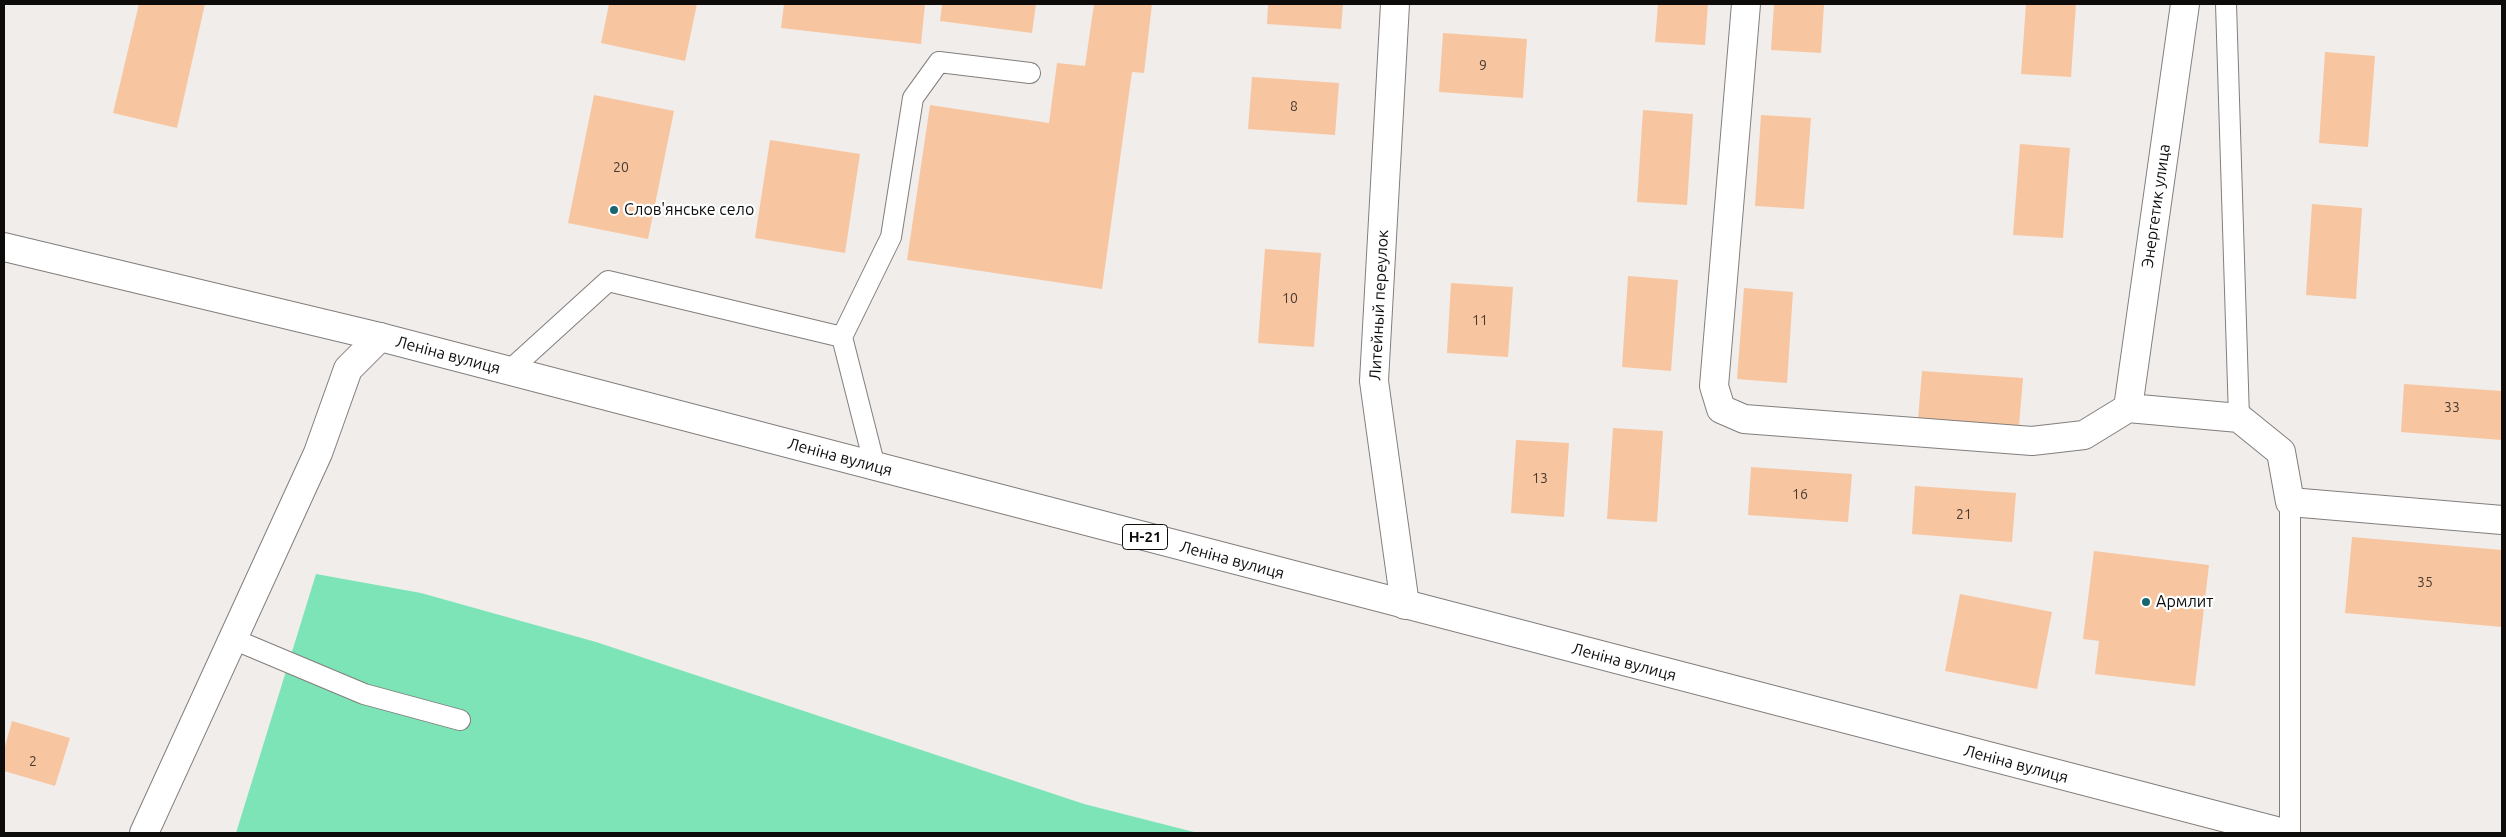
<!DOCTYPE html>
<meta charset="utf-8">
<style>
body{margin:0}
#map{position:relative;width:2506px;height:837px;overflow:hidden;background:#f1edeb;font-family:Ubuntu,sans-serif}
canvas{display:block}
.frame{position:absolute;inset:0;border:5px solid #0d0c0b;pointer-events:none}
</style>
<div id="map">
<canvas width="2506" height="837"></canvas>
<div class="frame"></div>
</div>
<script>
const ctx = document.querySelector('canvas').getContext('2d');
ctx.lineJoin = 'round';
function paint(path, color) { ctx.fillStyle = color; ctx.fill(path, 'evenodd'); }
function trace(path, color, width, dash) { ctx.strokeStyle = color; ctx.lineWidth = width; ctx.lineCap = dash ? 'butt' : 'round'; ctx.setLineDash(dash || []); ctx.stroke(path); }
function write(font, color, halo, rows, align = 'center') {
  ctx.font = font + ' Ubuntu,sans-serif'; ctx.lineWidth = 4.5; ctx.setLineDash([]); ctx.textBaseline = 'middle'; ctx.strokeStyle = halo; ctx.fillStyle = color; for (const [text, x, y, turn = 0] of rows) {
    ctx.save(); ctx.translate(x, y); ctx.rotate((+turn || 0) * Math.PI / 180); ctx.textAlign = isNaN(turn) ? turn : align; if (halo) ctx.strokeText(text, 0, 0); ctx.fillText(text, 0, 0); ctx.restore();
  }
}
paint(new Path2D(`
 M316,574l105,19 175,49 488,162 114,29h-962z`), '#7ce4b7');
paint(new Path2D(`
 M139,4h66l-28,124 -64,-15z
 M609,4h88l-12,57 -84,-18z
 M784,4h141l-4,40 -140,-16z
 M942,4h94l-4,29 -92,-12z
 M1094,4h58l-8,69 -12,-1 -30,217 -195,-29 23,-155 119,18 8,-60 28,3z
 M1268,4h75l-2,25 -74,-5z
 M1658,4h50l-3,41 -50,-3z
 M1774,4h50l-3,49 -50,-3z
 M2026,4h50l-5,73 -50,-3z
 M1443,33l84,6 -4,59 -84,-6z
 M2325,52l50,4 -7,91 -49,-4z
 M1252,77l87,6 -4,52 -87,-6z
 M594,95l80,16 -26,128 -80,-16z
 M1643,110l50,4 -6,91 -50,-3z
 M1761,115l50,3 -7,91 -49,-3z
 M770,140l90,14 -15,99 -90,-15z
 M2020,144l50,4 -7,90 -50,-3z
 M2312,204l50,4 -6,91 -50,-4z
 M1265,249l56,4 -7,94 -56,-4z
 M1628,276l50,4 -7,91 -49,-4z
 M1451,283l62,4 -5,70 -61,-4z
 M1744,288l49,4 -6,91 -50,-4z
 M1922,371l101,7 -4,48 -101,-7z
 M2404,384l98,7 -1,49 -100,-8z
 M1613,428l50,3 -6,91 -50,-3z
 M1516,440l53,3 -5,74 -53,-4z
 M1751,467l101,7 -4,48 -100,-7z
 M1915,486l101,7 -4,49 -100,-8z
 M2352,537l150,13v77l-157,-14z
 M2094,551l115,14 -14,121 -100,-12 4,-33 -16,-2z
 M1960,594l92,18 -15,77 -92,-18z
 M12,721l58,17 -15,48 -51,-15v-21z`), '#f7c6a0');
const lane = new Path2D(`
 M2226,4l13,414
 M842,337l49,-100 22,-139 26,-36 91,11
 M509,371l99,-90 234,56 33,130
 M233,639l131,55 96,26
 M2290,833v-331`);
const street = new Path2D(`
 M1395,4l-21,377 31,224
 M1746,4l-32,382 7,23 23,10 288,22 52,-6 44,-27 111,10 42,34 9,50 212,18
 M2128,408l57,-404
 M144,833l174,-380 30,-84 32,-32`);
const primary = new Path2D(`
 M4,247l376,90 1904,496`);
trace(lane, '#827e7c', 22);
trace(street, '#827e7c', 30);
trace(primary, '#827e7c', 30);
trace(lane, '#fff', 20);
trace(street, '#fff', 28);
trace(primary, '#fff', 28);
for (const [x, y, r, color] of [
 [614,210,5,"#1a666e"],
 [2146,602,5,"#1a666e"]
]) { const dot = new Path2D(); dot.arc(x, y, r, 0, 2 * Math.PI); ctx.fillStyle = color; ctx.fill(dot); trace(dot, '#fff', 2); }
write('14px', '#483a30', null, [
 ["9",1483,65],
 ["8",1294,106],
 ["20",621,167],
 ["10",1290,298],
 ["11",1480,320],
 ["33",2452,407],
 ["13",1540,478],
 ["16",1800,494],
 ["21",1964,514],
 ["35",2425,582],
 ["2",33,761]
]);
for (const [x, y, w] of [
 [1145,537,45]
]) { const box = new Path2D(); box.roundRect(x - w / 2, y - 12.5, w, 25, 4); ctx.fillStyle = '#fff'; ctx.fill(box); trace(box, '#0d0c0b', 1); }
write('bold 15px', '#0d0c0b', null, [
 ["Н-21",1145,537]
]);
write('16px', '#0d0c0b', '#fff', [
 ["Энергетик улица",2156,206,-82],
 ["Литейный переулок",1379,305,-87],
 ["Леніна вулиця",448,355,15],
 ["Леніна вулиця",840,457,15],
 ["Леніна вулиця",1232,560,15],
 ["Леніна вулиця",1624,662,15],
 ["Леніна вулиця",2016,764,15]
]);
write('16px', '#0d0c0b', '#fff', [
 ["Слов'янське село",624,210],
 ["Армлит",2156,602]
], 'left');
</script>
